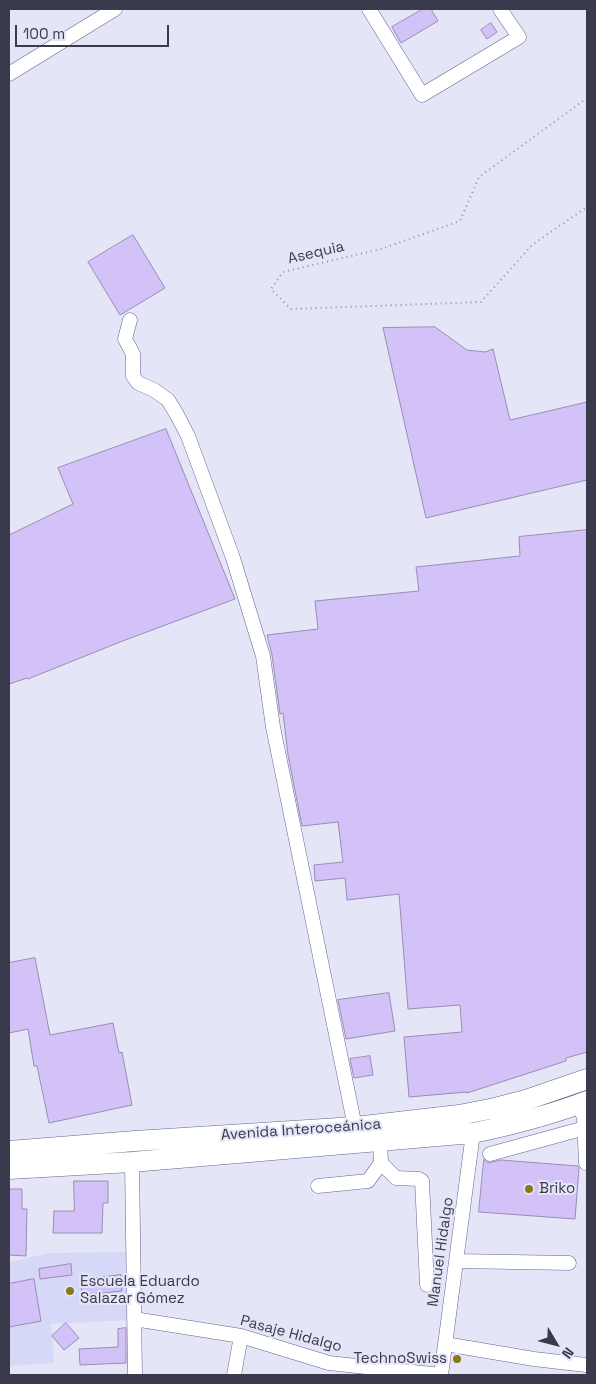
<!DOCTYPE html>
<meta charset="utf-8">
<style>
body{margin:0}
#map{position:relative;width:596px;height:1384px;overflow:hidden;background:#e4e6f8;font-family:"Space Grotesk",sans-serif}
canvas{display:block}
.frame{position:absolute;inset:0;border:10px solid #393b4c;pointer-events:none}
.north{position:absolute;left:531px;top:1319px;width:50px;height:50px;-webkit-text-stroke:4px #e4e6f8;paint-order:stroke;rotate:127deg;font-size:14px;font-weight:700;line-height:20px;text-align:center;color:#393b4c}
.north::after{content:'';display:block;margin:auto;width:18px;height:22px;background:#393b4c;clip-path:polygon(50% 0,100% 100%,50% 72%,0 100%)}
.scale{position:absolute;left:15px;top:25px;width:154px;height:22px;box-sizing:border-box;border:2px solid #393b4c;border-top:0;padding-left:6px;font-size:15px;line-height:18px;white-space:nowrap;color:#393b4c;-webkit-text-stroke:4px #e4e6f8;paint-order:stroke}
</style>
<div id="map">
<canvas width="596" height="1384"></canvas>
<div class="frame"></div>
<div class="north">N</div>
<div class="scale">100 m</div>
</div>
<script>
const ctx = document.querySelector('canvas').getContext('2d');
ctx.lineJoin = 'round';
function paint(path, color) { ctx.fillStyle = color; ctx.fill(path, 'evenodd'); }
function trace(path, color, width, dash) { ctx.strokeStyle = color; ctx.lineWidth = width; ctx.lineCap = dash ? 'butt' : 'round'; ctx.setLineDash(dash || []); ctx.stroke(path); }
function write(font, color, halo, rows, align = 'center') {
  ctx.font = font + ' "Space Grotesk",sans-serif'; ctx.lineWidth = 4; ctx.setLineDash([]); ctx.textBaseline = 'middle'; ctx.strokeStyle = halo; ctx.fillStyle = color; for (const [text, x, y, turn = 0] of rows) {
    ctx.save(); ctx.translate(x, y); ctx.rotate((+turn || 0) * Math.PI / 180); ctx.textAlign = isNaN(turn) ? turn : align; if (halo) ctx.strokeText(text, 0, 0); ctx.fillText(text, 0, 0); ctx.restore();
  }
}
paint(new Path2D(`
 M130,1252l1,68 -80,4 3,39 -45,3v-104l41,-9z`), '#d5d9f7');
const building = new Path2D(`
 M423,9h8l7,12 -37,22 -9,-16z
 M491,23l6,9 -10,7 -6,-9z
 M133,235l32,53 -45,27 -32,-53z
 M435,327l32,23 18,2 8,-3 17,71 77,-18v78l-161,38 -43,-190z
 M166,429l69,170 -115,43 -92,37 -1,-1 -18,6v-149l64,-31 -15,-36z
 M587,530v522l-21,6v3l-99,32v-1l-58,5 -5,-60 58,-5 -2,-27 -52,4 -9,-115 -52,6 -2,-22 -30,3 -1,-16 29,-3 -5,-40 -36,4 -14,-71 -5,-42 -3,1 -8,-59 -5,-20 51,-6 -3,-28 104,-10 -3,-24 104,-11 -1,-19z
 M35,958l15,77 63,-12 6,30 3,-1 10,53 -83,18 -12,-57h-3l-6,-37 -19,4v-70z
 M389,993l6,38 -49,8 -8,-39z
 M370,1056l3,19 -19,3 -4,-19z
 M484,1160l4,3 13,-3 77,6 1,2 -4,51 -96,-7z
 M74,1181h34v22h-5l-1,30h-49l1,-22h20z
 M9,1189h13v20h5l-1,47 -17,-1z
 M71,1264l1,11 -32,4 -1,-10z
 M121,1275l1,16 -40,4 -2,-15z
 M34,1279l7,42 -32,6v-43z
 M66,1323l13,15 -15,12 -12,-14z
 M126,1328v35l-46,2 -1,-16 39,-2v-18z`);
paint(building, '#d3c2f8');
trace(building, '#998cb3', 1);
const minor = new Path2D(`
 M369,9l53,86 97,-58 -19,-28
 M9,74l106,-65
 M130,320l-5,19 8,15v22l5,7 16,7 14,10 8,13 12,23 45,122 30,98 10,71 82,400
 M578,1104l6,13 2,46
 M380,1141l1,22 15,15 23,1 3,2 5,104
 M490,1154l95,-26
 M132,1162l3,213
 M318,1186l50,-5 13,-18
 M456,1261l113,2
 M134,1319l107,17 88,27 112,12
 M445,1344l89,15 52,6
 M234,1375l7,-39
 M441,1375l32,-242`);
const highway = new Path2D(`
 M9,1151l126,-10 220,-14 104,-12 36,-7 31,-8 61,-21
 M9,1169l123,-7 341,-29c39,-8 77,-18 114,-32`);
trace(minor, '#61658a', 15);
trace(highway, '#61658a', 21);
trace(new Path2D(`
 M587,98l-108,79 -19,44 -79,28 -98,23 -12,17 20,20 190,-7 51,-57 55,-38`), '#8f91a2', 2, [1, 4]);
trace(minor, '#fff', 14);
trace(highway, '#fff', 20);
for (const [x, y, r, color] of [
 [529,1189,5,"#87781c"],
 [70,1291,5,"#87781c"],
 [457,1359,5,"#87781c"]
]) { const dot = new Path2D(); dot.arc(x, y, r, 0, 2 * Math.PI); ctx.fillStyle = color; ctx.fill(dot); trace(dot, '#e4e6f8', 2); }
write('15px', '#393b4c', '#e4e6f8', [
 ["Asequia",316,253,-13],
 ["Avenida Interoceánica",301,1130,-4],
 ["Manuel Hidalgo",441,1252,-82],
 ["Pasaje Hidalgo",291,1334,15]
]);
write('15px', '#393b4c', '#e4e6f8', [
 ["Briko",539,1189],
 ["Escuela Eduardo",80,1282],
 ["Salazar Gómez",80,1299],
 ["TechnoSwiss",447,1359,"right"]
], 'left');
</script>
